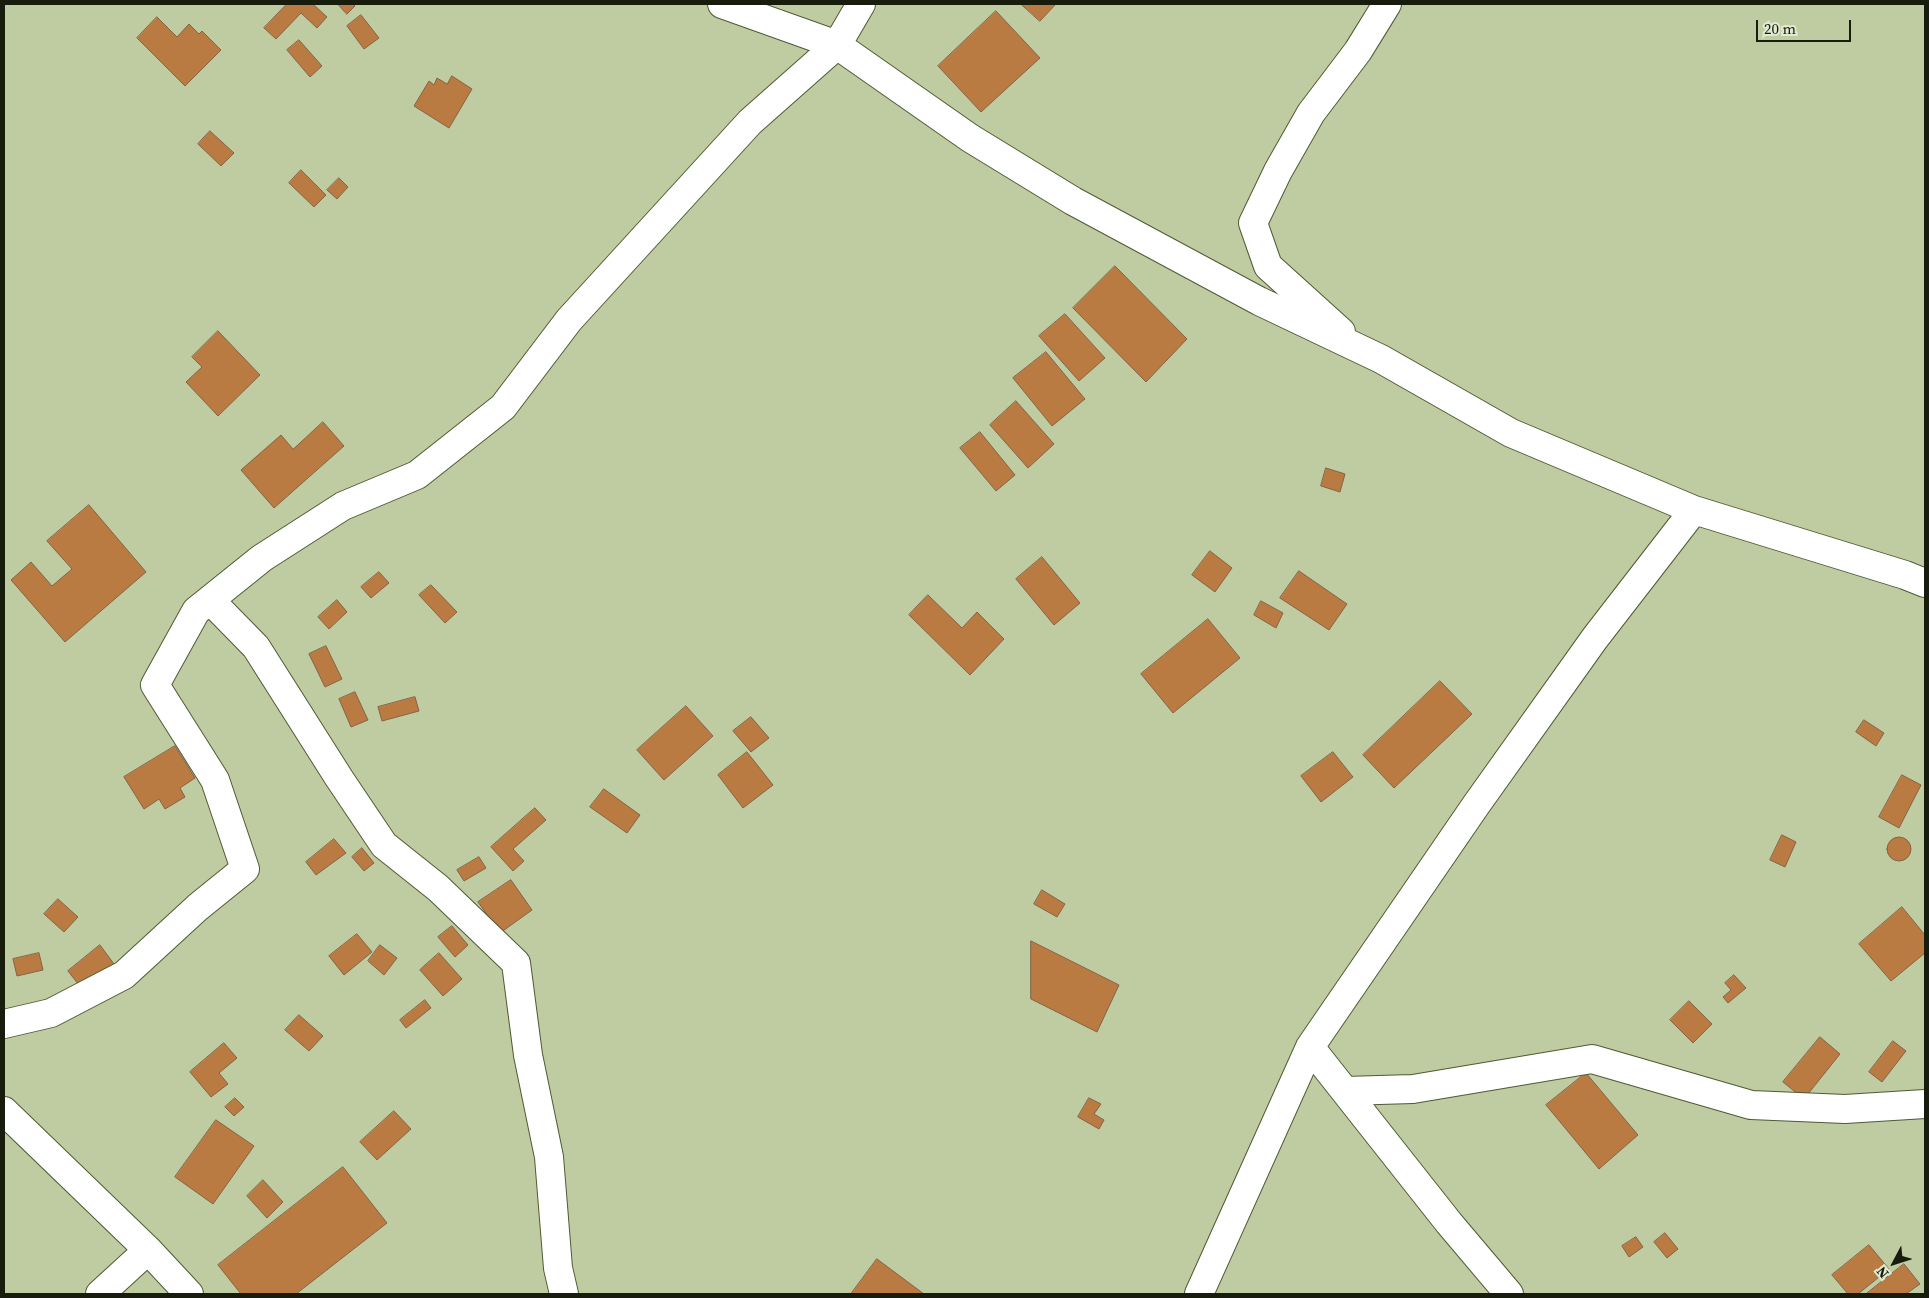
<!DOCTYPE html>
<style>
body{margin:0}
#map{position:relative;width:1929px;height:1298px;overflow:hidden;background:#bfcba1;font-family:"Source Serif 4",serif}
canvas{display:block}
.frame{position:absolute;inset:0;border:5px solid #181c0c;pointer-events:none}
.north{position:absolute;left:1869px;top:1238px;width:50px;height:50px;-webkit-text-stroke:4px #e2e9d3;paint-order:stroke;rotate:230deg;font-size:14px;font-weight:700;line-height:20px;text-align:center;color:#181c0c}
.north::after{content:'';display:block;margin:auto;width:18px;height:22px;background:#181c0c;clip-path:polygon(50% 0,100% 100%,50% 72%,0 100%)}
.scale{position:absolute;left:1756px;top:20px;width:95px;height:22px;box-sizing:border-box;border:2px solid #181c0c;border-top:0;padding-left:6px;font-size:15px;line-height:18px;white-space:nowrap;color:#181c0c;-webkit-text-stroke:4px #e2e9d3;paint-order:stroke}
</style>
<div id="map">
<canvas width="1929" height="1298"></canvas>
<div class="frame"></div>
<div class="north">N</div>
<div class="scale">20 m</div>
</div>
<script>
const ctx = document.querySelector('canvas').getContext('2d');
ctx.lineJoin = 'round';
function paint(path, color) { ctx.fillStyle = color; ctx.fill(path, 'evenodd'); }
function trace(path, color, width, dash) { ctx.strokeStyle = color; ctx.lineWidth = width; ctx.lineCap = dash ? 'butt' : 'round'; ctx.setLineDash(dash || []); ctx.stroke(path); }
const building = new Path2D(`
 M287,4h26l14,13 -10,11 -16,-15 -25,26 -12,-11z
 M338,4h15l2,2 -8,8z
 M1021,4h35l-16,17z
 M996,11l44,47 -59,54 -43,-46z
 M361,15l18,23 -15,11 -17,-23z
 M157,17l20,20 12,-13 10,10 3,-3 19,19 -36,36 -48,-48z
 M299,40l23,26 -12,11 -23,-27z
 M452,76l20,13 -23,39 -35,-22 15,-25 5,4 3,-7 10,6z
 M210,131l24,22 -13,13 -23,-22z
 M301,170l25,25 -12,12 -25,-24z
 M339,178l9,9 -11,12 -10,-9z
 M1115,266l72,73 -41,43 -73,-74z
 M1065,314l40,44 -26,23 -40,-45z
 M218,331l42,44 -42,41 -32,-34 16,-15 -10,-10z
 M1046,352l39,47 -33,27 -39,-48z
 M1016,401l38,43 -26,24 -38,-43z
 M323,422l21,24 -70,62 -33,-38 40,-35 12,14z
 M980,432l35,43 -19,16 -36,-43z
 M1326,468l19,6 -5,18 -19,-6z
 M89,505l57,67 -81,70 -54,-62 20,-18 21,24 20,-17 -25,-28z
 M1210,551l22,17 -17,24 -23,-17z
 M1042,557l38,46 -26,22 -38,-46z
 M1299,571l48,33 -18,26 -49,-32z
 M379,572l10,11 -18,15 -10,-11z
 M431,585l26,27 -12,11 -26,-28z
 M928,595l34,33 15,-16 27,27 -34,36 -61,-60z
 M337,600l10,12 -18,17 -11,-12z
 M1261,601l22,12 -7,15 -22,-13z
 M1208,619l32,39 -67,55 -32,-39z
 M326,646l16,33 -17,8 -16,-33z
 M1440,681l32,33 -78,74 -31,-33z
 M355,692l13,28 -17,7 -12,-28z
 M415,697l4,14 -37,10 -4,-14z
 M686,706l27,30 -49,44 -27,-30z
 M751,717l18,21 -18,14 -18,-21z
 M1864,720l20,13 -8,13 -20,-14z
 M175,746l20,32 -15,10 5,9 -20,12 -6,-10 -15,10 -20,-32z
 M747,752l26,33 -30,23 -25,-33z
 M1333,752l20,25 -32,25 -20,-26z
 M1902,775l19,10 -22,43 -20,-11z
 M604,789l36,26 -13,18 -37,-26z
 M535,808l11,12 -33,29 11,12 -11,10 -22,-24z
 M1782,835l14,7 -11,25 -15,-7z
 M1887 849a12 12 0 1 1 24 0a12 12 0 1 1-24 0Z
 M334,839l12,14 -30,22 -10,-13z
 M362,848l12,15 -10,8 -12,-14z
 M479,857l7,11 -22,13 -7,-11z
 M511,880l21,30 -32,23 -22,-31z
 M1042,890l23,14 -8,13 -23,-13z
 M58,899l20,18 -14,15 -20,-18z
 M1902,907l23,28v18l-34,28 -32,-37z
 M452,926l16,19 -13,12 -17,-20z
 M357,934l15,18 -28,23 -15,-19z
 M1031,941l88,44 -22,47 -66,-33z
 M100,945l14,19 -32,25 -14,-18z
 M380,945l17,13 -13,17 -16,-14z
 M39,953l4,17 -26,6 -4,-17z
 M439,953l23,26 -19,17 -23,-26z
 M1734,975l12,13 -18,15 -5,-6 8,-7 -6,-7z
 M425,1000l6,8 -25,20 -6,-8z
 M1689,1001l23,23 -19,19 -23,-23z
 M299,1015l24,21 -14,15 -24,-21z
 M1820,1037l20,17 -36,45 -21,-17z
 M1893,1041l13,10 -24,31 -13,-10z
 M224,1043l13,15 -18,15 9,11 -17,13 -21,-25z
 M1586,1073l52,62 -39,34 -53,-64z
 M235,1098l9,9 -10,9 -9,-9z
 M1089,1098l12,6 -7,10 10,6 -5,9 -21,-12z
 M394,1111l17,18 -34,31 -17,-18z
 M216,1120l38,26 -41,58 -38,-27z
 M343,1167l44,56 -91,71h-55l-23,-29z
 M263,1180l20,22 -16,16 -20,-22z
 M1665,1233l13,16 -11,9 -13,-16z
 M1636,1237l7,10 -14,10 -7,-11z
 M1869,1245l20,24 -31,25h-10l-16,-19z
 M877,1259l47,35h-73z
 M1904,1264l16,20 -14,10h-40z`);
paint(building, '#b97b42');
trace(building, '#846347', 1);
const minor = new Path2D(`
 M722,4l115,41 133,93 103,63 186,100 122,58 130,74 183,77 211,65 20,8
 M1341,332l-73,-66 -15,-43 25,-52 33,-58 47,-62 29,-47
 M210,600l46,47 83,131 45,67 54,43 78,75 12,92 21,102 9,111 6,26
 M4,1024l47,-11 73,-38 74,-68 47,-38 -30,-89 -60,-95 41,-74 66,-53 81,-52 74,-31 86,-68 66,-87 181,-198 87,-77 24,-41
 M1310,1047l139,176 60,71
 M1345,1091l68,-2 179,-30 159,46 94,4 80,-5
 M4,1111l144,139 41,44
 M100,1294l48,-44
 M1199,1294l111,-247 166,-242 119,-167 99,-128`);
trace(minor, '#505a34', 30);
trace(minor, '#fff', 28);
</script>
